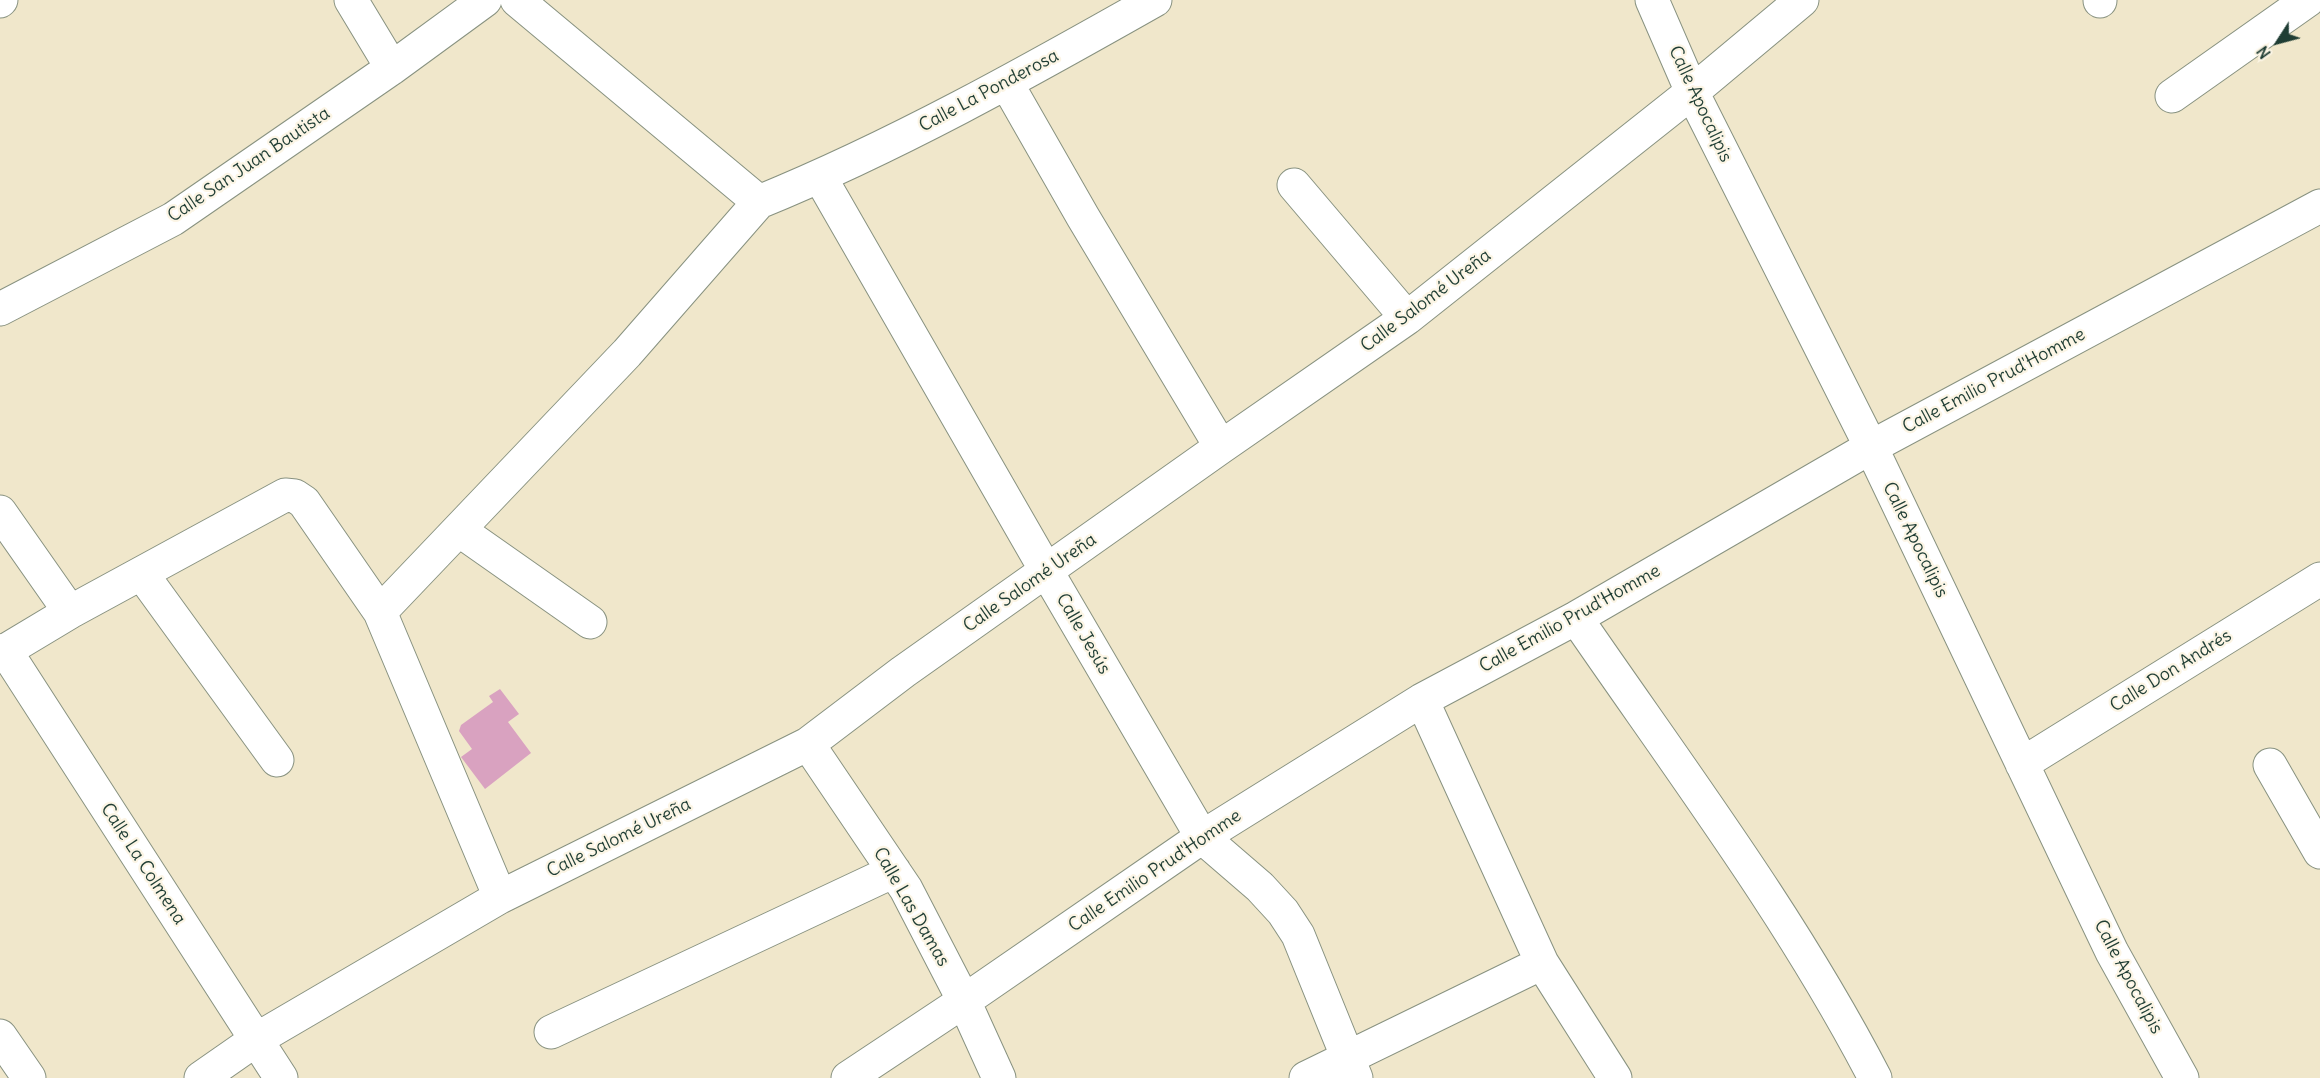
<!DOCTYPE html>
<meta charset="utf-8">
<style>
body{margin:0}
#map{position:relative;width:2320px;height:1078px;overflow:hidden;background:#f0e7cb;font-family:Delius,sans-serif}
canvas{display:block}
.north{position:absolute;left:2248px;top:12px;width:60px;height:60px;-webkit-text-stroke:4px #fcf5e5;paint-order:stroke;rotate:234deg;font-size:16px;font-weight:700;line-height:24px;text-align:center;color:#1f3d34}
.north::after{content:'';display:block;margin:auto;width:21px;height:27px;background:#1f3d34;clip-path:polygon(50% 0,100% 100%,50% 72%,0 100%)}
</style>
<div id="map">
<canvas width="2320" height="1078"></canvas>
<div class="north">N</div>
</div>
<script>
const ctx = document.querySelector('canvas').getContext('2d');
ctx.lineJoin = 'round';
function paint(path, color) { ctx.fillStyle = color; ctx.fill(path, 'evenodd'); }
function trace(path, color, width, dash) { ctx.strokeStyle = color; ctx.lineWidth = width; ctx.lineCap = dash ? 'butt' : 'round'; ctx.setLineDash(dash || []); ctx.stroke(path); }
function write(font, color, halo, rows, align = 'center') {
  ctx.font = font + ' Delius,sans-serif'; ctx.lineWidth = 4.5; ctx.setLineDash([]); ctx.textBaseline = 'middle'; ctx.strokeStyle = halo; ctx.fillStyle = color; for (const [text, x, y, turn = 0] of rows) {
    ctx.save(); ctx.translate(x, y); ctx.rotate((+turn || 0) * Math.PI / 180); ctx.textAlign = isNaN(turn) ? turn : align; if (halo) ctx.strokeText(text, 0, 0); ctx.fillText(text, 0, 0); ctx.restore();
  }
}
paint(new Path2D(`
 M500,689l19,25 -11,8 23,31 -46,36 -24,-32 11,-8 -13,-18 2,-6 32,-23 -4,-6z`), '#d9a2c0');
const minor = new Path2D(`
 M351,0l41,68
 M517,0l242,202c137,-56 267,-129 396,-202
 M1652,0l40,92 179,355 241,505 70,126
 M2100,0v1
 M0,1l1,-1
 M1007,84l76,133 138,230
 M2172,96l136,-96
 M820,177l227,395 155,265 58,50 23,25 15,23 58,143
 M1294,185l113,133
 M0,309l173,-90 219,-151 93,-68
 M0,512l70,100
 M459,530l131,92
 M142,574l135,186
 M380,612l120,285
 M1576,618c103,150 215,298 299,460
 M5,650l276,428
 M0,654l70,-42 215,-117 10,1 9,6 76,110 247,-259 132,-151
 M1422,700l120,263 73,115
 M808,744l98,145 58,112 35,77
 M2022,764l298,-185
 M2270,765l50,87
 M551,1032l343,-161
 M0,1036l29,42
 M201,1078l56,-39 243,-142 308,-153 95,-72 318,-225 186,-129 285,-226 110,-92
 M848,1078l116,-77 238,-164 220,-137 154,-82 295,-171 449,-241
 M1306,1078l236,-115`);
trace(minor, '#889280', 35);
trace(minor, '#fff', 33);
write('18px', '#1f3d34', '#fcf5e5', [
 ["Calle La Ponderosa",989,91,-28],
 ["Calle Apocalipis",1700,104,65],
 ["Calle San Juan Bautista",249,165,-34],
 ["Calle Salomé Ureña",1426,301,-37],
 ["Calle Emilio Prud'Homme",1994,381,-28],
 ["Calle Apocalipis",1915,540,64],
 ["Calle Salomé Ureña",1030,583,-35],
 ["Calle Emilio Prud'Homme",1570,619,-29],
 ["Calle Jesús",1083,634,60],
 ["Calle Don Andrés",2171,671,-32],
 ["Calle Salomé Ureña",619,838,-26],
 ["Calle La Colmena",143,864,57],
 ["Calle Emilio Prud'Homme",1155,871,-34],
 ["Calle Las Damas",911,907,60],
 ["Calle Apocalipis",2128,977,62]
]);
</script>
